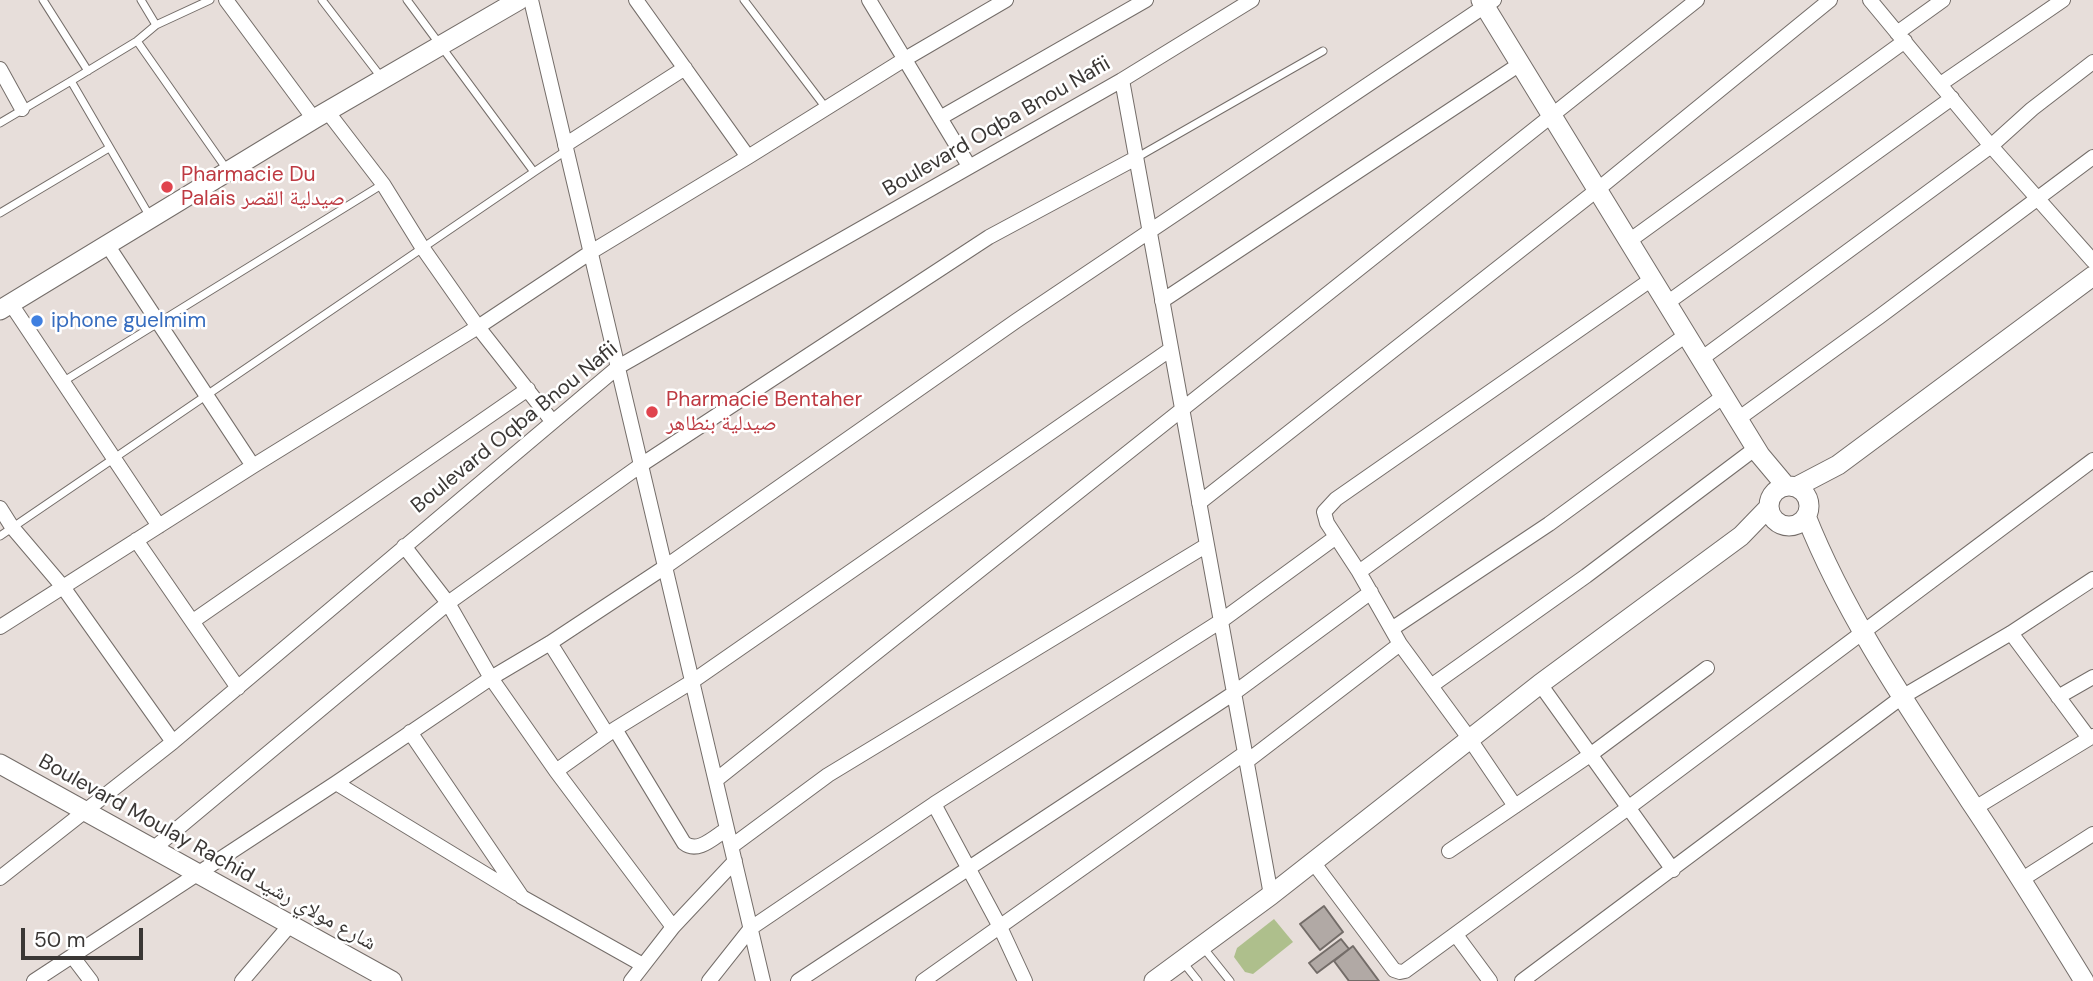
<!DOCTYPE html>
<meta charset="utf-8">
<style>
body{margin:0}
#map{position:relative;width:2093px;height:981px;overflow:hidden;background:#e7deda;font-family:"DM Sans",sans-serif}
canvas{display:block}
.scale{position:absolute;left:21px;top:928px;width:122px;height:32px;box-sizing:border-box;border:4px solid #3a3735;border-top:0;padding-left:9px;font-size:21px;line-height:24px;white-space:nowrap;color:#3a3735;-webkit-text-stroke:5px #fff;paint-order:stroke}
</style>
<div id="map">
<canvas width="2093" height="981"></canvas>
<div class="scale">50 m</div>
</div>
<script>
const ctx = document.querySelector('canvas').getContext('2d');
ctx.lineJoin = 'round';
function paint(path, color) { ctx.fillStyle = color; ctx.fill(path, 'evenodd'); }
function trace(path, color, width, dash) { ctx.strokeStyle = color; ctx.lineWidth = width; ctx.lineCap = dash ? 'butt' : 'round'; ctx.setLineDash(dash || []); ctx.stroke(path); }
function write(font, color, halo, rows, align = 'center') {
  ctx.font = font + ' "DM Sans","Noto Naskh Arabic",sans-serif'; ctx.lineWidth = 5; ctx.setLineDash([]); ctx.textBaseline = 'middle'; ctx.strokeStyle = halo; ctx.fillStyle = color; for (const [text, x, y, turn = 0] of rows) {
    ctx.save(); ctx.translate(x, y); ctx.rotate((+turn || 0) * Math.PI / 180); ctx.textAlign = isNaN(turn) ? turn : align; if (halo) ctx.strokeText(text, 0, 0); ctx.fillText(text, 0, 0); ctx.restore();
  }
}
paint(new Path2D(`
 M1274,919l19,23 -40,32 -8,-2 -11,-15 3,-9z`), '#aebf8c');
const building = new Path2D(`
 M1324,906l19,26 -23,18 -20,-26z
 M1341,939l8,10 -32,24 -8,-10z
 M1353,946l26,35h-30l-15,-20z`);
paint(building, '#b1a9a5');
trace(building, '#736c68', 2);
const service = new Path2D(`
 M43,0l45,71
 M141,0l15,25
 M322,0l59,77
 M407,0l127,172 33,-22
 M744,0l82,108
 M137,41l91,130
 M71,81l78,134
 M0,123l71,-42 66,-40 19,-16 54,-25
 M1136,158l187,-107
 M0,213l109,-65
 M64,381l319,-197
 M0,536l534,-364
 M1202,946l28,35
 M1182,961l16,20`);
const minor = new Path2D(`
 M226,0l88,119
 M531,0l232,981
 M636,0l112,157
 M869,0l100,166
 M1870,0l121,146 102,115
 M1897,33l46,-33
 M0,69l22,40
 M1122,80l149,815
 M1942,83l121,-83
 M327,111l56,73 39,63 56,80 74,94
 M940,118l206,-118
 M565,145l120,-77
 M1629,241l276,-200
 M108,246l145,220
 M1162,301l358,-237
 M1667,303l285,-205
 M11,304l148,222
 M1701,359l290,-213 41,-37 61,-47
 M1738,419l141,-102 214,-160
 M1199,503l398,-313 233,-190
 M0,508l12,19 51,60 110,155
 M136,540l102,148
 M404,546l44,57 43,75 65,93 117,156
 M1359,572l327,-237
 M193,621l335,-232
 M0,627l253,-161 225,-139 113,-75 157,-95 157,-98 101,-59
 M1393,628l156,-104 175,-128
 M2011,633l78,105
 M550,643l57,91
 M1540,684l133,186
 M1431,686l155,-110 170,-128
 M2058,697l35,-20
 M615,729l69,114c14,11 30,-6 43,-14
 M410,732l112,165 121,68
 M1246,762l154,-118
 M556,771l59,-42 78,-48 478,-332
 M716,780l981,-780
 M336,783l182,111
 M934,804l66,123 25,54
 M1515,806l-46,-68 -69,-94 -41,-72 -32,-49 -3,-11 12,-13 316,-220
 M1975,808l118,-72
 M732,846l96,-71 379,-230
 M153,849l295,-246 193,-138 348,-228 147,-79
 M1449,851l141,-96 117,-87
 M1313,862l81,108 6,2 5,-1 223,-163 465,-348
 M0,878l173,-136 445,-375 504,-287 130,-80
 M2021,880l72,-46
 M1456,935l34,46
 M72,956l19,25
 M34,981l302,-198 155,-105 59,-35 115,-76 351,-246 478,-321
 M242,981l48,-56
 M631,981l42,-54 62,-66
 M709,981l42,-53 183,-124 287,-183 115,-84
 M798,981l436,-288 137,-101
 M923,981l322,-228
 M1522,981l380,-284 109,-64 82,-54`);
const tertiary = new Path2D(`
 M1481,0l279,455 26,31
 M0,310l314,-191 205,-119
 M1769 506a20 20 0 1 1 40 0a20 20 0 1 1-40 0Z
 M1796,487l42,-22 255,-189
 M1806,516c40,101 105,195 164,285 40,59 77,120 114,180
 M0,764l392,217
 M1154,981l117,-86 269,-211 201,-148 28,-29`);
trace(service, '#746d69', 9);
trace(minor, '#746d69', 16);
trace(tertiary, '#746d69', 21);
trace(service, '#fff', 7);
trace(minor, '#fff', 14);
trace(tertiary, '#fff', 19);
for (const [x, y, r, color] of [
 [167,187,7,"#e0444e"],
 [37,321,7,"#3f7fe0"],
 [652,412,7,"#e0444e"]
]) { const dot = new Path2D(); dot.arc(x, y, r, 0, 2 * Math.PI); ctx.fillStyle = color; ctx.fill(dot); trace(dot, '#fff', 2.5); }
write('21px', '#3a3735', '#fff', [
 ["Boulevard Oqba Bnou Nafii",997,127,-30],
 ["Boulevard Oqba Bnou Nafii",515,428,-39],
 ["Boulevard Moulay Rachid شارع مولاي رشيد",207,853,29]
]);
write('21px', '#be3a42', '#fff', [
 ["Pharmacie Du",181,175],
 ["Palais صيدلية القصر",181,199],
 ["Pharmacie Bentaher",666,400],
 ["صيدلية بنطاهر",666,424]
], 'left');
write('21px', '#366cbe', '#fff', [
 ["iphone guelmim",51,321]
], 'left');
</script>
